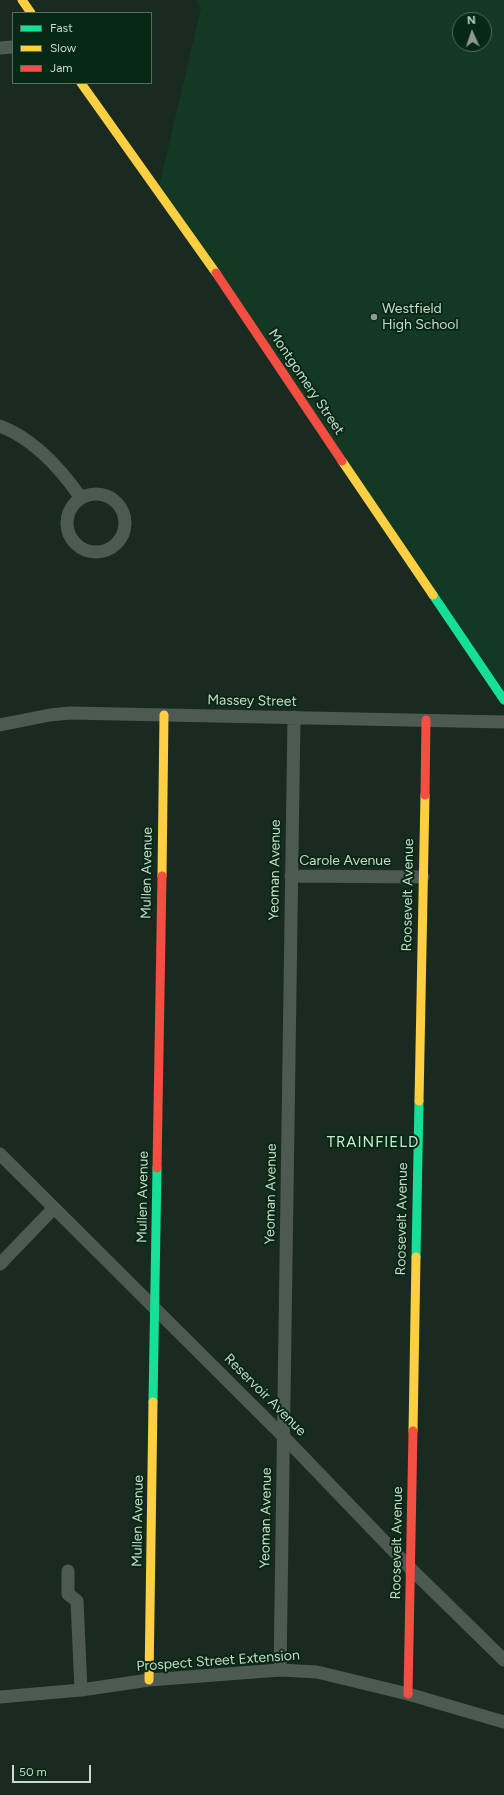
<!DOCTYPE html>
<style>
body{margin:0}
#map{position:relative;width:504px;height:1795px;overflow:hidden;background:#192b20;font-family:Figtree,sans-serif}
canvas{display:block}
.legend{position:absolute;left:12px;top:12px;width:140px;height:72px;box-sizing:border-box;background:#072815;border:1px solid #546f5f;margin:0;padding:5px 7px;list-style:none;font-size:12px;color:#c8dacd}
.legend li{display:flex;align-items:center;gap:8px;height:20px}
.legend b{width:20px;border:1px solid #546f5f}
.north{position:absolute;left:452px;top:12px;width:40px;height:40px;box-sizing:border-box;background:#072815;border:1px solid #546f5f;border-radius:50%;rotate:357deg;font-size:11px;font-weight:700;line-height:16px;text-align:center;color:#c8dacd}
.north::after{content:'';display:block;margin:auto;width:14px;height:18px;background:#8b9d90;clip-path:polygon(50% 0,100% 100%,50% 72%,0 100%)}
.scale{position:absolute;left:12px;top:1765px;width:79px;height:18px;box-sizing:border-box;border:2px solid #c8dacd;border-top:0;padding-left:5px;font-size:12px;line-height:14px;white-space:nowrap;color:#c8dacd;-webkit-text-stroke:3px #072815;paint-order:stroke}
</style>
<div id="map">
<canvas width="504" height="1795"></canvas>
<ul class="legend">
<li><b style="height:5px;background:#16e098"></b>Fast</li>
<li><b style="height:5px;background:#ffcf43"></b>Slow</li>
<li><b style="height:5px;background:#f24e42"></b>Jam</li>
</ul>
<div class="north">N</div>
<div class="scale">50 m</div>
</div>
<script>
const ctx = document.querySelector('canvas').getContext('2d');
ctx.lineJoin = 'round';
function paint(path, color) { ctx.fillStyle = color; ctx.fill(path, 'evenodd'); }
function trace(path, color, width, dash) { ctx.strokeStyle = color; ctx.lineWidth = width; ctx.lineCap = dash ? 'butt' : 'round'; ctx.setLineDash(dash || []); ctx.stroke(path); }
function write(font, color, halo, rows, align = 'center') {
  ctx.font = font + ' Figtree,sans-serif'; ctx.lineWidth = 4; ctx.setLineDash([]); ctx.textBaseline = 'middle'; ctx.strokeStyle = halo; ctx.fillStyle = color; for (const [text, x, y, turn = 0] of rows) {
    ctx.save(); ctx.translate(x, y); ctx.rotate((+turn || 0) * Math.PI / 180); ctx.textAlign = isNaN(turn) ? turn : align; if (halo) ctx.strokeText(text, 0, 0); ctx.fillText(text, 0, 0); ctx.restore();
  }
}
paint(new Path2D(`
 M196,0h308v700l-346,-509 43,-183zM460,20h24v24h-24z`), '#133823');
trace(new Path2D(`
 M0,48l13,-1
 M0,426c34,13 61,43 81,72
 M67 523a29 29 0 1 1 58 0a29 29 0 1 1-58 0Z
 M0,725l50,-10 20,-2 434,9
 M291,876l132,1
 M0,1154l283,282 127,132 94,92
 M0,1264l53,-55
 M68,1571v23l9,7 4,89
 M280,1670l14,-953
 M0,1697l81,-7 68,-10 131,-10 37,2 91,22 96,28`), '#4d5a52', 13);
trace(new Path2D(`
 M433,595l71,105
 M416,1257l3,-156
 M153,1402l4,-234`), '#16e098', 9);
trace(new Path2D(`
 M22,0l9,13
 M81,83l135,190
 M342,461l91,134
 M162,876l2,-161
 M419,1101l6,-306
 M413,1431l3,-174
 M149,1680l4,-278`), '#ffcf43', 9);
trace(new Path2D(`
 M216,273l126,188
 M425,795l1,-75
 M157,1168l5,-292
 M408,1694l5,-263`), '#f24e42', 9);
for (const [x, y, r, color] of [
 [374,317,4,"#8b9d90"]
]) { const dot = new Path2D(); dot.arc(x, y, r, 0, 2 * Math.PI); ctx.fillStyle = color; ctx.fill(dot); trace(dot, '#072815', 1.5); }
write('14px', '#c8dacd', '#072815', [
 ["Westfield",382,309],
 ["High School",382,325]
], 'left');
write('14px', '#c8dacd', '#072815', [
 ["Montgomery Street",306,382,56],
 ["Massey Street",252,701,1],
 ["Carole Avenue",345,861],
 ["Yeoman Avenue",275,870,-89],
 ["Mullen Avenue",147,873,-89],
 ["Roosevelt Avenue",408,895,-89],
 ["Yeoman Avenue",271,1194,-89],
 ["Mullen Avenue",143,1197,-89],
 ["Roosevelt Avenue",402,1219,-89],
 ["Reservoir Avenue",265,1395,45],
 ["Yeoman Avenue",266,1518,-89],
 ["Mullen Avenue",138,1521,-89],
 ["Roosevelt Avenue",397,1543,-89],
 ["Prospect Street Extension",218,1661,-4]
]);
ctx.letterSpacing = '1px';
write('15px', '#c6ebd1', '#072815', [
 ["TRAINFIELD",373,1143]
]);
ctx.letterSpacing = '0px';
</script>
